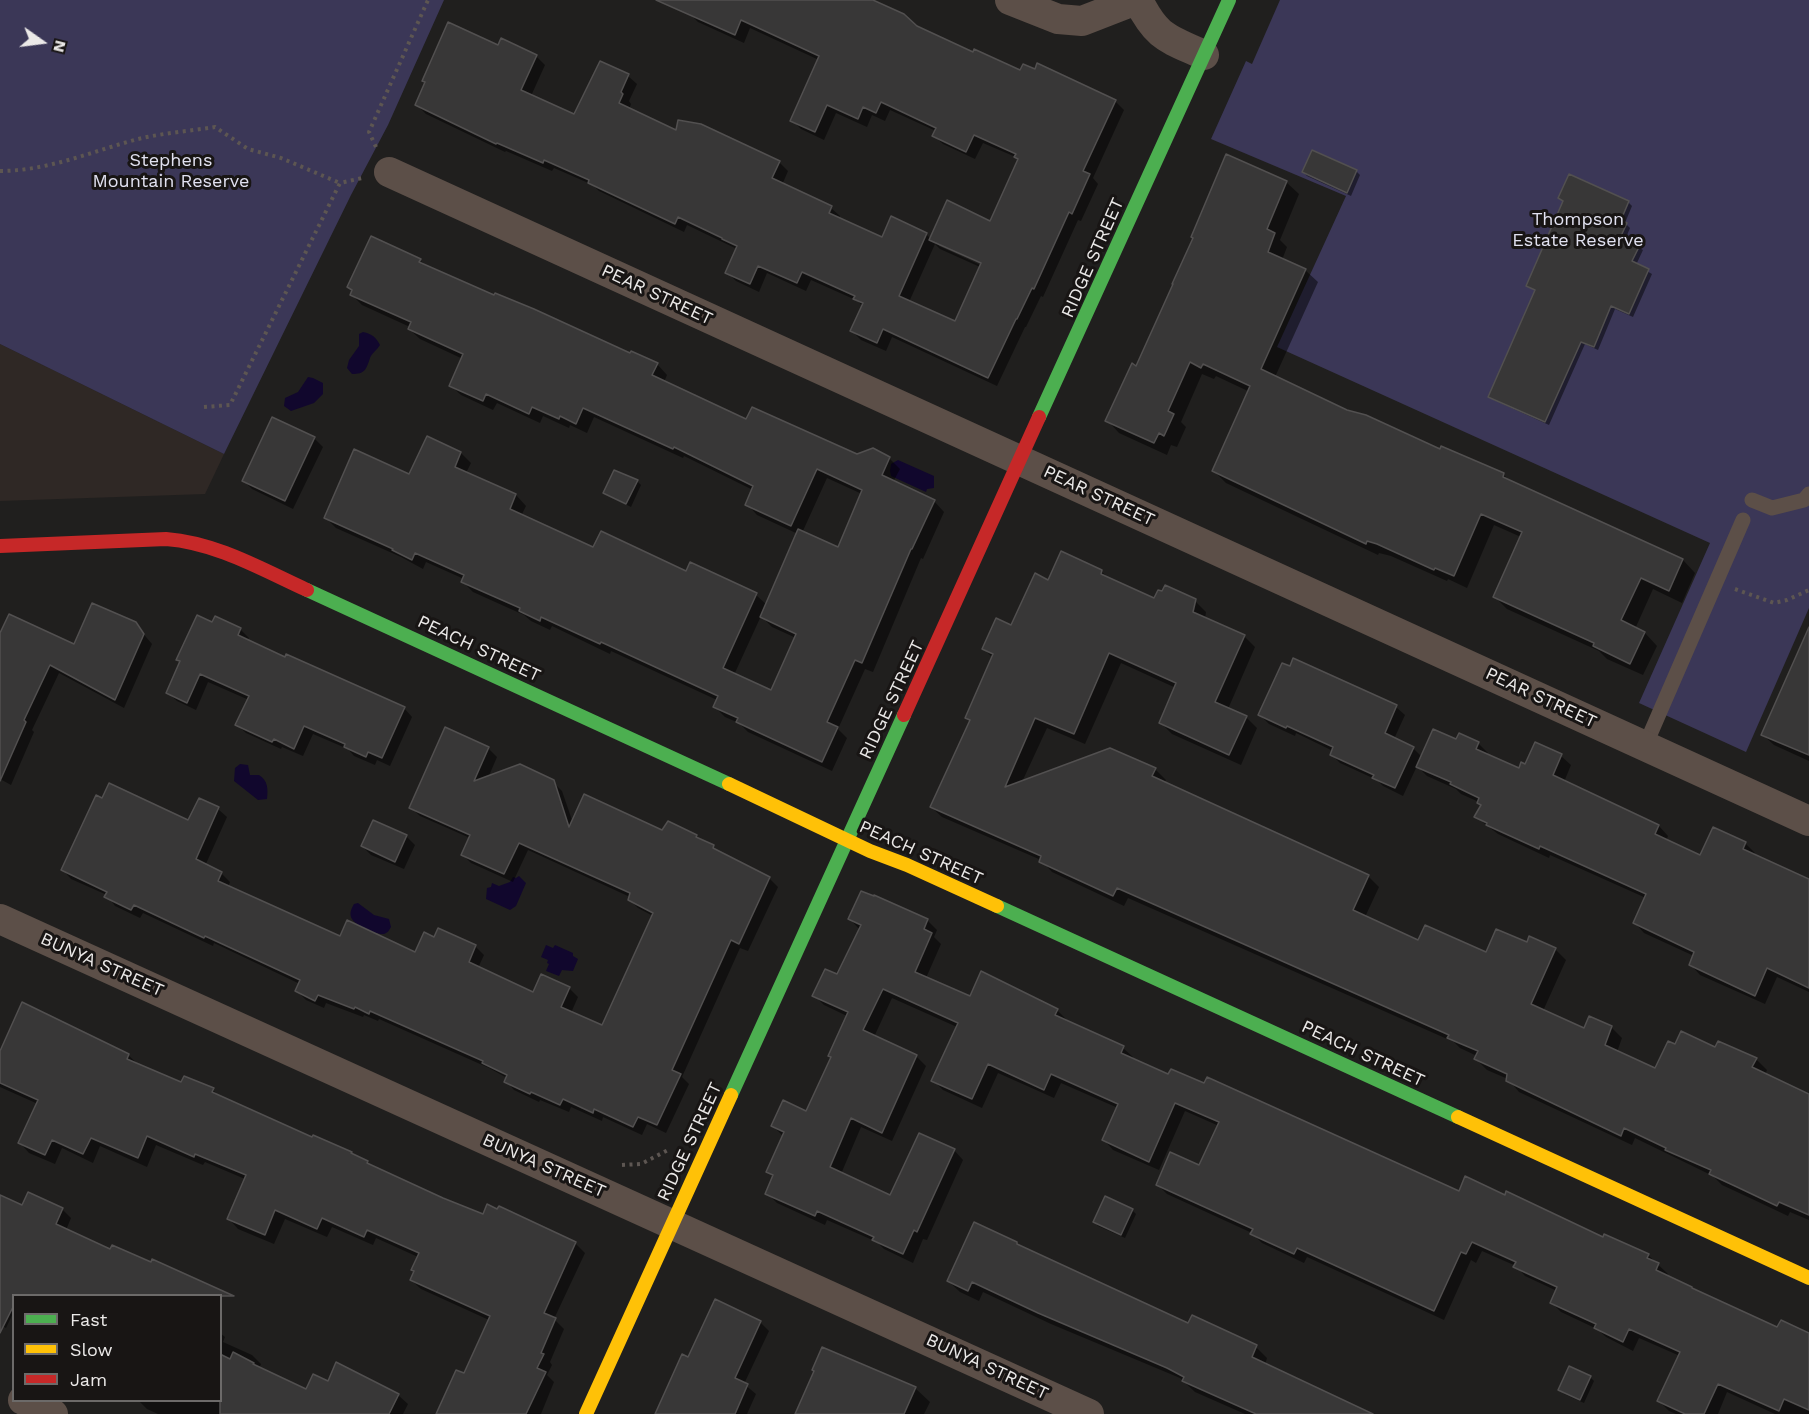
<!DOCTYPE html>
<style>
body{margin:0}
#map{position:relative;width:1809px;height:1414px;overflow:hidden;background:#201f1e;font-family:"Work Sans",sans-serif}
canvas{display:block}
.legend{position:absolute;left:12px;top:1294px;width:210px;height:108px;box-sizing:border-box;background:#181514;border:2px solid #6c6a69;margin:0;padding:8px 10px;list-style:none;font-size:18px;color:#ebe9e8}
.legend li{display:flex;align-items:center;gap:12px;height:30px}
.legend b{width:30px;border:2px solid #6c6a69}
.north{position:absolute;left:12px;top:12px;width:60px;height:60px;-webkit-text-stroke:4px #181514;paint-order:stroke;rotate:104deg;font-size:16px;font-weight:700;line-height:24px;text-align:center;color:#ebe9e8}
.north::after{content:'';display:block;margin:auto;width:21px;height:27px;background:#ebe9e8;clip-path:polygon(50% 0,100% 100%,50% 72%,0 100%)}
</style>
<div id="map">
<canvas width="1809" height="1414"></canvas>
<ul class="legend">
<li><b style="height:8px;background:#4caf50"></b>Fast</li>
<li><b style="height:8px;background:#ffc107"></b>Slow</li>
<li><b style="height:8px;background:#c62828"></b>Jam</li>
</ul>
<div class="north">N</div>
</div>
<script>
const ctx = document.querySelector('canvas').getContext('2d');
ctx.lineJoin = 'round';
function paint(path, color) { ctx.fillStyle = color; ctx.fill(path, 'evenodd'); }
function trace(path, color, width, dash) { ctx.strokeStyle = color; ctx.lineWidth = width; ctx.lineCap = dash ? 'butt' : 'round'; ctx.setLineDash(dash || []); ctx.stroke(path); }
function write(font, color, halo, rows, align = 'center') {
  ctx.font = font + ' "Work Sans",sans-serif'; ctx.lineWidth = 6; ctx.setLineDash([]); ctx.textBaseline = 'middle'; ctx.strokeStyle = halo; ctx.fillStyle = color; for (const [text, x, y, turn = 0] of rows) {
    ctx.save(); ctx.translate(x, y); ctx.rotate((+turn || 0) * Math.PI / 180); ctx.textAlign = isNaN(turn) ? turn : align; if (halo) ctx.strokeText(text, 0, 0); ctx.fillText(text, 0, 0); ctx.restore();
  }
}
paint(new Path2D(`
 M0,344l224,110 -19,40 -205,7z`), '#2f2825');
paint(new Path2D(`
 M0,0h444l-56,125 -37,70 -127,259 -224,-110z
 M1280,0h529v608l-63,144 -107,-49 71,-160 -433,-196 69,-151 -135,-57 35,-78 6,3z`), '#3b3757');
paint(new Path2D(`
 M363,332c9,2 13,5 17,13 -3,5 -8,8 -10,13 -4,12 -5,16 -18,16l-5,-6 2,-8 10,-14v-12z
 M308,377l5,1 10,5v11l-9,9 -23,8 -7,-5 1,-8 13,-6z
 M898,460l36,16v12l-7,1 -1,3 -35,-16 -1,-5 1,-7z
 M240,764l8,1 2,10h9c9,6 9,13 8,24l-9,1 -24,-19 1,-13z
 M519,876l7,7 -10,23 -6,4 -24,-11 1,-11 4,-1 1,-4 7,3 11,-4 3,-5 3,1z
 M358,903l16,12 15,4 2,8c-2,3 -2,5 -7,7 -7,1 -28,-8 -32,-15 -3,-5 -1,-10 2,-15z
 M546,945l7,3 2,-3 18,8v3l5,3 -5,12 -11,-1 -3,6 -13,-5 3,-7 -2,-1 1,-3 -7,-3z`), '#11072d');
paint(new Path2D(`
 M664,0h185l125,54 46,18 95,29 9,9 -31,68 5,6 -17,37 -3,-1 -35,77 -2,-1 -15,31h-1l-28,59 -105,-49 -6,14 -25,-11 -9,-9 11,-24 -5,-6 -47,-21 -5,11 -39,-18 -8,19 -23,-11 -9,-9 10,-23 -50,-24 -3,7 -85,-41 -6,-6 -39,-17 -2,3 -46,-20 -1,1 -79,-38 -9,-9 81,-58 38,9 9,9 -14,31 43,20 54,-40 9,8 -8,17 2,3 -2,6 48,22 102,30 9,9 -6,14 49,23 9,8 -1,3 43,20 44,-5 5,5 60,-16 28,-63 -1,-2 -35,-15 -8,16 -32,-15 -9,-8 2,-5 -46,-21 -5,11 -13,-6 -5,12 -31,-14 -12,27 -23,-11 -9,-9 27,-60 -69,-32 -6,15 -46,-21 -9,-9zM829,209h3l-5,11zM939,243l49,22 -1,3 -48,-22zM935,244l5,5 40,18 -25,56 -46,-21z
 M1356,171l4,4 -9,21 -44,-20 -4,-4z
 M1286,182l13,12 -19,46 7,7 -5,13 23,10 13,12 -43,95 72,34 94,40 63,24 9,9 170,76 12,13 -13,30 -29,-14 -18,40 10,4 12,13 -14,29 -36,-16 -8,-8 -92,-42 -13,-13 27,-59 -27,-12 -27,63 -19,-9 -1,2 -56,-25 -12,-3 -1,2 -152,-72 -12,-12 36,-79 -34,-16 -2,3 -12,-5 -21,48 5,5 -9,20 -6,-2 -4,10 -48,-22 -12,-13z
 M1628,202l4,4 -7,17 5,5 -5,12 18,10 -7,15 16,9 -19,43 -18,-8 -17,41 -13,-6 -36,81 -55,-25 -4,-3 46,-106 -8,-6z
 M420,260l7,7 230,97 10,11 -3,7 83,39 110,35 32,2 11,11 -7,13 41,19 10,11 -21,47 -2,-1 -48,114 -8,-3 -27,60 9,9 -15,33 -84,-39 -9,-9 -14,-6 -11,-11 3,-6 -106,-49 -1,3 -58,-28 -2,4 -19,-9 -7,-6 -51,-23 -10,-10 1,-3 -38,-17 -3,7 -22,-12 -65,-29 -10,-10 135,-65 10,10 -5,10 50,22 10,11 -5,10 73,33 92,24 5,-9 65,31 11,10 31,-71 -41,-19 -10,-11 6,-14 -69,-34 -1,2 -89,-41 -7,16 -17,-8 -1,3 -26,-12 -3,7 -43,-20 -4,7 -32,-15 -11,-10 13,-26 -43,-20 -11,-10 1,-2 -48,-22 -10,-10zM827,478l35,16 -23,55 -37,-16zM761,616l11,11 24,11 -25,54 -37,-17z
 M273,419l41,19 9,9 -30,62 -41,-20 -8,-8z
 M637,481l4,4 -10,22 -22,-11 -4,-4z
 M1102,572l8,7 45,21 40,1 11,11 -1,7 39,17 11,11 -27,62 18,8 11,11 -16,37 -69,-31 -11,-11 15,-35 -55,-25 -36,81 -38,-16 -25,54 133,-13 11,11 -2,3 204,93 11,11 -14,30 54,25 67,12 41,-10 28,5 11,11 -23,51 42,19 26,-3 11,11 -5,14 39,18 20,-24 40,3 40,10 11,11 -2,5 44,21v124l-19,-8 -2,4 -38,-18 -28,-13 -9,-9 -78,-38 -3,7 -113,-53 -11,-13 -21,-9 -11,-11 1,-3 -17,-8 -6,-6 -326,-144 -4,8 -72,-34 -11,-12 -99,-43 -11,-10 39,-86 -3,-4 26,-59 -9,-9 28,-22 37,-45z
 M135,624l17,20 -28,64 -65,-35 -27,57 2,2 -23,53 -11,-6v-143l75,10z
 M213,624l27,5 9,9 -2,3 157,67 8,9 -22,49 -13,-6 -2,5 -21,-9 -6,-7 -35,-15 -10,22 -21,-9 -1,2 -35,-16 -9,-8 12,-25 -41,-18 -12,28 -19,-9 -9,-8 13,-31 -3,-3z
 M1809,652v109l-35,-16 -11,-10z
 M1396,707l9,8 -11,24 19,9 9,9 34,-16 22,2 10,10 -1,3 33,14 6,-4 35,-10 10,9 -7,17 95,44 9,10 -2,5 35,16 44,-14 10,10 -1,2 55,26v111l-32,-15 -12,27 -65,-29 -9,-10 3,-9 -50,-23 -9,-10 11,-25 -96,-43 -1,3 -51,-24 -22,-17 6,-11 -3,-4 -18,-8 -5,-5 -29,-13 -10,-10 -14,30 -20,-10 -6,-6 -37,-17 -8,-8 1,-4 -37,-18 -1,3 -26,-12 -9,-9z
 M488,748l9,9 -9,21 65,4 9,9 11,32 123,13 24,17 49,25 9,9 -30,64 -8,-3 -58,129 7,7 -23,49 -19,-9 -5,11 -39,-18 -1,4 -31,-14 -2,5 -29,-12 -1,2 -25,-12 -8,-9 1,-3 -18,-10 -110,-49 -1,2 -14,-6 -1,2 -37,-14 -2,5 -18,-8 -9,-9 3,-7 -86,-41 -1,3 -70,-33 -3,5 -25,-12 -8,-11 -36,-16 -8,-9 126,-48 10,-22 19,9 9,8 -22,49 16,7 9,9 -2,5 112,51 76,16 19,-15 40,7 9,9 -6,13 55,26 36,-6 9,9 -7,16 32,14 50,-111 -15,-8 -9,-9 1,-2 -102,-47 -15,32 -42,-19 -8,-8 7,-17 -50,-22 -9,-8z
 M406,836l9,9 -11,24 -33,-14 -9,-9z
 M875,897l53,24 9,9 -3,7 7,7 -15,34 45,20 86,12 10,10 -1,2 57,26 10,9 -1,2 327,134 144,46 45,16 20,19 -1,3 111,52 31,5v80h-34l-48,-22 -9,22h-42l-7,-3 -10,-10 21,-45 -41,-18 -6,13 -27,-14 -9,-8 -36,-17 -10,-10 6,-11 -32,-15 -9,-10 -34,-15 -6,12 -5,-3 -27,60 -137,-63 -3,6 -42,-20 -10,-10 -85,-39 -10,-10 43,-17 19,-41 -34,-15 -26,59 -46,-20 -9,-10 14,-32 -57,-25 -7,15 -56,-25 -16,35 -39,-18 -10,-10 24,-53 -65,-29 -18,39 42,19 10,10 -34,75 -31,-14 -20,47 50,23 63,-47 9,10 -36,80 -4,-1 -10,24 -29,-14 -7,-7 -50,-22 -2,5 -48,-22 -10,-10 7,-16 -7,-6 16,-35 -10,-10 34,-13 25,-55 15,-42 -23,-11 -10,-10 24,-19 21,-47 -9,-10z
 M0,1054l128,1 10,9 44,20 31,6 7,7 263,119 92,27 10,10 -31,66 10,10 -14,33 2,3 -5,10 7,7 -13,32h-97l21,-39 24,-55 -68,-31 -10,-9 4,-8 -2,-2 5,-13 -42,-19 -3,7 -41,-18 -5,10 -42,-18 -11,25 -36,-15 -9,-10 16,-40 -40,-17 -2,3 -47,-20 -9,22 -47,-21 -7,17 -31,-15 -7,16 -26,-11 -9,-10 18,-39 -38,-17z
 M0,1197l23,10 39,2 9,9 -5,12 -52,66v15l-8,17 -6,-3z
 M1132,1210l4,4 -11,24 -27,-12 -4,-4z
 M1017,1244l4,4 168,76 3,-7 64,30 11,11 -2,7 106,49h-126l-50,-22 -15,-14 -129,-54 -68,-32 -4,9 -19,-9 -12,-11z
 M760,1322l9,9 -25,53 12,10 -9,20h-90l32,-55z
 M220,1333l5,4 -2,5 29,13 9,9 -2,5 48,22 22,-8 69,12 10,9 -5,10h-245l-11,-5 -9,-9h82z
 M1590,1377l4,4 -10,22 -20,-9 -4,-4z
 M915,1388l15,14 -6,12h-128z`), '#0007');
const building = new Path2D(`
 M656,0h217l31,14 13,12 56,26 1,-3 46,21 3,-6 12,5 2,-6 79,37 -33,71 7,3 -18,40 -3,-2 -35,77 -2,-1 -15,31h-1l-28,59 -105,-49 -6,14 -27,-12 13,-28 -10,-4 2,-3 -53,-24 -5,11 -39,-17 -8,18 -25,-11 12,-27 -15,-7v-1l-44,-21 -3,7 -87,-41 1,-3 -45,-20 -1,3 -46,-20 -1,1 -81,-39 10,-23 -3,-1 26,-59 50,23 3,-7 36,17 -16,35 53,24 26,-53 29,13 -8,18 2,2 -4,9 57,27 2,-10 23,4 79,37 -8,17 60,28 -3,7 53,24 9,-21 36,17 -28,63 56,25 26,-58 -52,-23 18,-40 43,21 28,-62 -4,-2 2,-3 -42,-19 -8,17 -34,-16 4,-8 -55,-26 -5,11 -13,-6 -5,12 -31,-14 -12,27 -25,-11 29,-65 -78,-36 -6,15z
 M1312,150l45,20 -10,23 -45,-21z
 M1226,154l61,27 -20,48 8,4 -7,19 38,17 -45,100 86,41 19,5 74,34 1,-3 63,27 -1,4 180,82 -14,32 -28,-13 -20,42 24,12 -15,32 -37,-18 1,-3 -101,-46 29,-65 -41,-18 -27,62 -19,-8 -1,2 -57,-26 -10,-3 -1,3 -154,-73 38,-85 -47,-22 -2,4 -11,-6 -22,49 6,3 -10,22 -5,-3 -5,10 -49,-22 27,-58 4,3 37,-82h-1l21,-46 -2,-1z
 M1569,174l60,27 -8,19 6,3 -6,13 19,9 -8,16 17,8 -20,45 -18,-8 -17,41 -13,-5 -36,80 -57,-25 47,-107 -9,-4 37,-85 -5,-3z
 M371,236l50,23 -2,3 75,33 1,-2 39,16 96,44 1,-2 27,12 -6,12 94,44 6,-12 105,47 16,-6 17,9 -8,18 53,25 -23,49h-1l-49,114 -7,-3 -28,62 11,5 -16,35 -86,-40 2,-4 -25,-11 5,-11 -117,-54 -1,2 -59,-27 -1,4 -21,-10 1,-3 -59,-26 3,-7 -49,-22 -3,7 -20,-10 1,-1 -69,-31 30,-69 55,25 18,-38 34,16 -6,15 61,27 -6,15 83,38 8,-16 85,40 4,-9 67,31 -34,75 48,22 25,-56 -36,-17 38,-88 40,18 24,-57 -45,-21 -26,57 -46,-21 8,-19 -79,-39 -1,2 -90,-41 -7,16 -16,-8 -1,3 -27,-12 -3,7 -43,-20 -3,7 -34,-15 14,-32 -55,-25 3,-7 -61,-27 2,-5 -5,-3z
 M272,417l43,20 -30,64 -43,-20z
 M614,470l24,10 -12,24 -23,-11z
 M1061,551l41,19 -1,4 53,24 4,-8 4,1 3,-6 31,14 -3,13 52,23 -30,67 32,14 -18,39 -70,-32 17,-40 -67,-30 -35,81 -39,-16 -30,69 105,-39 46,20 -4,8 217,99 -16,35 65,30 7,-15 61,27 10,-23 31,13 2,-6 27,12 -25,56 53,24 5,-12 23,10 -7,19 50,23 13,-27 7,3 6,-13 34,16 3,-6 39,17 -5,9 57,27v121l-30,-13 -2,4 -40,-19 -28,-13 2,-4 -46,-20 1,-2 -42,-20 -3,8 -115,-55 1,-7 -33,-15 4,-8 -31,-13 2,-3 -332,-147 -4,8 -74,-34 2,-6 -111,-49 40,-87 -5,-2 28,-64 -11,-5 14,-31 15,7 24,-52 13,7z
 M92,603l44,19 8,12 -29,66 -65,-35 -26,55 2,2 -26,59v-148l9,-19 65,30z
 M197,615l15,7 3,-6 26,12 -3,7 47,22 1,-3 119,53 -23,51 -14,-6 -2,5 -22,-10 1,-3 -41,-18 -10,23 -20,-10 -2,3 -37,-17 14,-29 -49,-22 -13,29 -21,-10 14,-32 -4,-1z
 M1809,627v128l-48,-20z
 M1293,658l104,47 -12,28 29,14 -19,41 -23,-10 2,-3 -44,-20 3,-8 -46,-21 -1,2 -28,-13 24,-52 8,3z
 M445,727l44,20 -15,34 46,-17 34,16 15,47 15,-33 78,36 6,-9 29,14 -1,2 18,8 -1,3 57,29 -31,67 -8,-4 -59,130 9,4 -24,51 -19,-8 -5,10 -39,-18 -1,4 -30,-14 -3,6 -29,-13 -1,2 -26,-12 3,-7 -25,-12 1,-2 -113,-50 -1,3 -14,-7 -1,2 -36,-14 -3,6 -20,-10 5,-11 -95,-44 -1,2 -70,-33 -3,5 -27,-13 3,-5 -46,-22 35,-75 6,3 7,-15 79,37 11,-22 20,9 -23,52 26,13 -4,9 122,55 7,-16 68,32 9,-20 10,5 4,-9 38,17 -7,17 64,30 8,-18 29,13 -9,20 41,18 51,-112 -25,-13 2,-7 -111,-50 -15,31 -43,-19 9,-20 -61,-27z
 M1433,729l23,10 3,-6 20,9 -3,7 43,19 2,-6 4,2 10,-22 27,12 -9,21 106,50 -4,9 45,21 13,-28 33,15 -3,7 66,30v109l-42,-20 -12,28 -66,-31 5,-13 -61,-29 13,-29 -106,-48 -1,3 -53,-24 1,-2 -13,-6 7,-12 -4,-2 2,-5 -29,-14 1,-2 -35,-15z
 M373,820l34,15 -12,27 -34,-16z
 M861,891l13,5v-1l54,24 -4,10 8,4 -17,39 55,24 11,-25 77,38 -3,6 69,31 -3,7 47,21 3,-5 33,14 3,-6 252,114 6,-15 40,19 1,-4 97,46 1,-3 45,20 -2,4 12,5 -3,7 36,17v1l85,39 4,-7 28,13v77l-25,-11 -5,12 -61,-27 -14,30h-19l-28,-13 23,-49 -51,-23 -6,13 -29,-14 2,-4 -46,-21 7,-16 -44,-20 3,-5 -44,-20 -6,12 -5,-2 -27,59 -137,-63 -3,6 -44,-20 3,-5 -97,-44 14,-33 29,13 20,-43 -44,-19 -26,59 -47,-22 16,-36 -67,-30 -7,16 -56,-26 -16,35 -41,-18 27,-58 -75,-34 -20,41 54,25 -35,78 -31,-15 -21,49 60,28 29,-62 36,16 -38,83 -3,-2 -11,24 -31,-14 2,-3 -57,-26 -2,5 -50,-22 8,-19 -7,-3 18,-40 -13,-6 12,-26 23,11 25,-54 -3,-1 20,-44 -36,-16 13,-27 12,5 24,-49 -13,-6z
 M22,1002l107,52 -2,5 54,23 3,-6 30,12 -2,4 100,45 1,-2 39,17 -1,1 17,8 -1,2 76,35 40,16 4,-10 10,5 2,-3 77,36 -32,71 12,5 -15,35 3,1 -7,14 9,4 -20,42h-90l20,-44 8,3 26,-57 -80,-36 4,-9 -3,-1 8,-17 -52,-23 -3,7 -42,-19 -5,11 -42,-19 -10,25 -38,-16 19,-44 -51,-21 -1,3 -47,-21 -9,22 -47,-20 -8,16 -31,-14 -7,15 -27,-12 20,-43 -38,-17v-32z
 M28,1192l35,16 -7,16 54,25 2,-4 39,17 1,-3 82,37h-220v9l-14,28v-138l22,10z
 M1105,1196l28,13 -12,26 -28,-13z
 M974,1222l43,20v2l171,79 4,-8 65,30 -5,12 121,57h-117l-74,-33 2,-4 -17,-9 -129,-55 -66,-31 -4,9 -21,-10z
 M715,1299l46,22 -26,57 13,6 -13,30h-80l27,-60 6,3z
 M822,1347l94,40 -12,27h-109l19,-43 -2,-1z
 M233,1352l21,11 -1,1 53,25 7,-15 15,7 8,-19 63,32 -10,20h-169v-60l10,5z
 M1569,1366l22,10 -11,24 -22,-10z`);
paint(building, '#383737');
trace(building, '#525050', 1.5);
trace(new Path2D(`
 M376,147l-7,-15 59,-132
 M0,171c48,0 93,-20 138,-32 25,-6 52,-8 77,-12l33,22 33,9 59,25
 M204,407l26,-2 110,-222 22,-5
 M1735,589l39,14 13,-3 22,-10
 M622,1165l19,-1 29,-15`), '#5d5652', 4, [3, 4.5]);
trace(new Path2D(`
 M1752,500l20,8 32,-8 5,-6
 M1645,746l98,-226`), '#5c4f48', 15);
trace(new Path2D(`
 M1010,0l48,19 24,2 54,-21
 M1138,0c19,38 29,38 66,55
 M389,172l1420,649
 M0,919l1089,495
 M23,1400l30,14`), '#5c4f48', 30);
trace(new Path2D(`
 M1039,417l190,-417
 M307,590l422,194
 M997,906l461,211
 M731,1095l173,-380`), '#4caf50', 14);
trace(new Path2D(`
 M729,784l141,67 37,14 90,41
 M1458,1117l351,161
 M586,1414l145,-319`), '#ffc107', 14);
trace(new Path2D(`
 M0,546l166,-7c51,4 95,30 141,51
 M904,715l135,-298`), '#c62828', 14);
write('18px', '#e2e2f1', '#181514', [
 ["Stephens",171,161],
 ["Mountain Reserve",171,182],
 ["Thompson",1578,220],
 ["Estate Reserve",1578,241]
]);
write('18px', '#ebe9e8', '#181514', [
 ["RIDGE STREET",1093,258,-66],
 ["PEAR STREET",657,295,25],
 ["PEAR STREET",1099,496,25],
 ["PEACH STREET",479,649,25],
 ["PEAR STREET",1541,698,25],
 ["RIDGE STREET",892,700,-65],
 ["PEACH STREET",921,853,24],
 ["BUNYA STREET",102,965,24],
 ["PEACH STREET",1363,1054,25],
 ["RIDGE STREET",690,1142,-65],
 ["BUNYA STREET",544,1166,24],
 ["BUNYA STREET",987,1367,25]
]);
</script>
